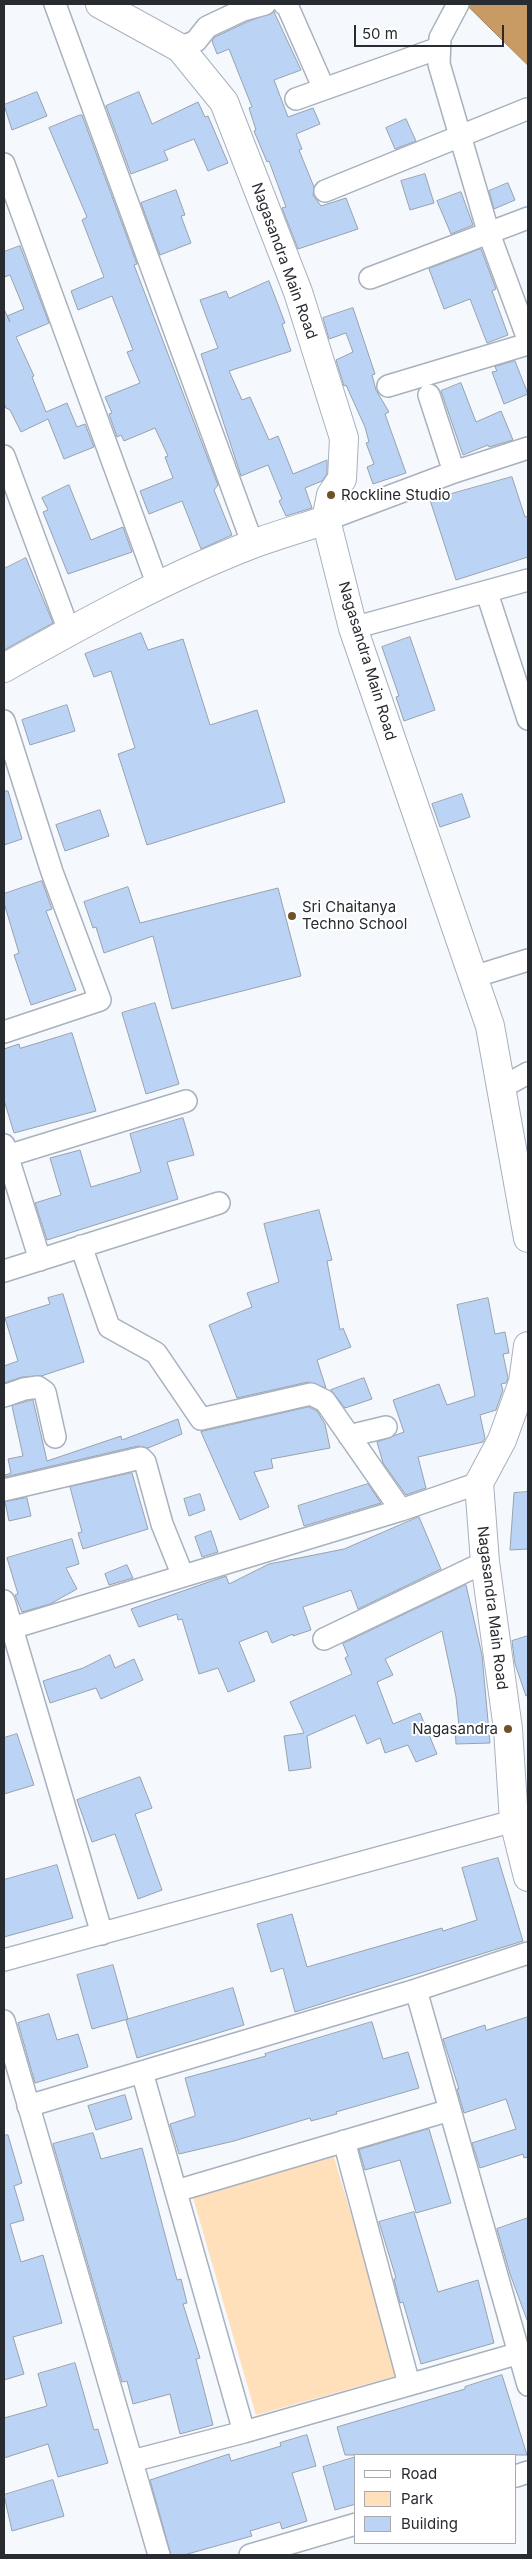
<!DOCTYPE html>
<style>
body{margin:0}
#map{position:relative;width:532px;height:2559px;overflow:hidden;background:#f5f9fe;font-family:Inter,sans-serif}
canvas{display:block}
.frame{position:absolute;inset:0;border:5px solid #282b30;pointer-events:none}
.legend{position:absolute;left:354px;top:2454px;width:162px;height:90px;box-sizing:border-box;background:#fff;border:1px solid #a9aaac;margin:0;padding:6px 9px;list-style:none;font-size:15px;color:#282b30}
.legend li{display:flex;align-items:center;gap:10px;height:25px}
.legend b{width:25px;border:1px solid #a9aaac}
.scale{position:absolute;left:354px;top:25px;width:150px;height:22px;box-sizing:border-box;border:2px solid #282b30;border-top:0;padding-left:6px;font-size:15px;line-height:18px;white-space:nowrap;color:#282b30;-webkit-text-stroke:4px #fff;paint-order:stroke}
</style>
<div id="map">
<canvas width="532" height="2559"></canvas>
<div class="frame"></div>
<ul class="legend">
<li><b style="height:6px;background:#fff"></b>Road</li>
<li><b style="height:14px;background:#ffe0ba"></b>Park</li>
<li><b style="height:14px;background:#bbd4f5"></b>Building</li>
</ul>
<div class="scale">50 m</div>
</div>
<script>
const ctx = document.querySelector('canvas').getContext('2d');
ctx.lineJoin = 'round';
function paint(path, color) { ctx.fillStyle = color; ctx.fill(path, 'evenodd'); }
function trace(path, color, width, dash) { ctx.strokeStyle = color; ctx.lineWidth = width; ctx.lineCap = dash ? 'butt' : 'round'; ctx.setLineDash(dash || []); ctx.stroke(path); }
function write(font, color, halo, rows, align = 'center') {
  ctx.font = font + ' Inter,sans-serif'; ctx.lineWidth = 4; ctx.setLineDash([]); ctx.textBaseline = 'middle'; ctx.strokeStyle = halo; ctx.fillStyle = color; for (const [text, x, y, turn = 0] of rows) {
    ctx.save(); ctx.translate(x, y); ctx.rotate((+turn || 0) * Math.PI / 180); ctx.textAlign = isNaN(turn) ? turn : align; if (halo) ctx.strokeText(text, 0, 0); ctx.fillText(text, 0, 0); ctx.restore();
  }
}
paint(new Path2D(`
 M333,2154l66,221 -143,40 -64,-221z`), '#ffe0ba');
const water = new Path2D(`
 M466,4h62v61z`);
paint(water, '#c79b63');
trace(water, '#977954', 1);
const building = new Path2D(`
 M274,12l27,58 -27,10 14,37 25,-9 7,16 -24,10 6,15 -3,1 15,37 -1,8 8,11 25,-8 12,31 -60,20 -16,-41 4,-1 -17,-46 -2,1 -13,-31 2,-1 -7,-22 3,-1 -23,-58 -12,5 -5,-13 3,-4 32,-15z
 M37,92l10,24 -35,14 -8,-25z
 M139,92l13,32 46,-22 7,15 3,-1 20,47 -20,8 -14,-32 -30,12 4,9 -37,14 -25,-68z
 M80,115h2l55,149 -3,1 84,220 -4,5 18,45 -31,14 -19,-48 -33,13 -9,-23 33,-13 -8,-21 3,-1 -13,-28 -31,13 -3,-6 -4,2 -8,-23 3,-1 -7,-16 35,-14 -13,-31 6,-2 -21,-54 -34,14 -7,-19 33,-14 -22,-57 5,-3 -38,-89z
 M406,119l10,22 -21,8 -9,-21z
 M425,174l9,29 -24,7 -9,-29z
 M508,183l7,17 -21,9 -5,-18z
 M176,190l9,25 -4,1 10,27 -31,12 -19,-52z
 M461,192l12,33 -22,9 -14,-33z
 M20,246l29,77 -33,14 18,39 -2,1 14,35 21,-9 10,24 8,-3 9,23 -30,12 -16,-40 -27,13 -11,-22 -4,-2 -2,-5v-94l6,13 -3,-6 17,-7 -14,-34 -6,2v-25z
 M481,249l15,40 -4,2 16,44 -21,8 -17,-44 -26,10 -15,-40z
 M269,281l16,42 -3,1 9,27 -62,20 13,29 8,-3 19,43 9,-4 15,38 34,-14v14l-5,7 -17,7 7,20 -26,8 -7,-15 3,-2 -14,-34 -27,11 -40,-122 17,-6 -18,-48 26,-9 3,7z
 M353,308l22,66 -3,1 4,15 13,22 -4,2 21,59 -33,11 -6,-17 7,-3 -8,-21 3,-1 -4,-15 -19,-42 -2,1 -8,-26 17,-8 -7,-19 -17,6 -6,-21z
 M515,361l13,33 -24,10 -12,-32 5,-1 -2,-4z
 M461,383l15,39 25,-11 12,29 -24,7 -1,-2 -25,10 -22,-64z
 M512,477l13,40 3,-1v41l-72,23 -26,-80z
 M69,485l22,55 32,-13 9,25 -64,22 -25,-62 5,-2 -6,-12z
 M26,558l27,65 -49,27v-81z
 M141,633l7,17 35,-11 27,86 47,-15 28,92 -138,43 -29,-91 17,-6 -24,-77 -17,6 -9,-23z
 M410,637l25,73 -31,11 -8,-24 3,-1 -17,-49z
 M67,705l8,26 -45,14 -8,-25z
 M4,791h4l14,48 -18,6z
 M462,794l8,23 -30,10 -8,-23z
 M100,810l9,26 -44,15 -9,-26z
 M42,881l10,28 -6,2 30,79 -45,15 -17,-50 5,-2 -15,-50v-9z
 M128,887l12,36 138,-35 23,88 -129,33 -19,-73 -49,17 -8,-26 -3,1 -9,-26z
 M155,1003l24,81 -33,10 -24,-81z
 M72,1033l24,78 -82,22 -10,-33v-51l15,-5 1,4z
 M183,1118l11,37 -27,7 11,37 -131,41 -12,-37 26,-8 -11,-37 30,-8 11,37 50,-15 -11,-38z
 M319,1210l13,50 -5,1 13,69 3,-2 8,19 -34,13 9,28 -18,-6 -71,16 -28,-73 43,-18 -5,-14 32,-11 -15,-58z
 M63,1294l21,68 -43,14 -19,1 -18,6v-17l14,-5 -13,-43 45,-14 -2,-6z
 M488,1298l7,36 10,-2 4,21 -6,1 5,24 -2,5 -5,1 2,6 -7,20 -16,5 5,23 -2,4 -65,15 8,31 -20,7 -23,-32 -6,-21 27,-10 -11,-32 46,-16 8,21 28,-9 -18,-91z
 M364,1378l8,21 -27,9 -14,-18z
 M33,1400l14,61 74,-25 1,4 56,-21 4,15 -34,14 -10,-2 -133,31v-2l6,-2 -3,-14 15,-3 -11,-50z
 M309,1407l8,4 8,13 5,24 -59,11 2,9 -19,4 15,35 -29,13 -39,-88z
 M132,1473l16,56 -65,20 -5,-16 4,-1 -12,-45z
 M368,1484l13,19 -77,23 -6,-20z
 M528,1492v57l-18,1 4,-57z
 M200,1494l5,16 -16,6 -5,-17z
 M27,1498l4,18 -22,5 -4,-19z
 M419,1517l22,52 -83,40 -7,-19 -48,17 8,23 -18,6v-2l-21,9 -5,-12 -28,11 16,39 -27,11 -10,-24 -19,6 -17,-55 -4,1 -1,-6 -38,13 -8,-18 95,-33 3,8 40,-20 75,-15z
 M211,1531l7,21 -16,5 -7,-20z
 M72,1539l7,25 -13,4 11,21 -27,15 -28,8 -7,-17 3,-1 -11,-36z
 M127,1565l6,13 -24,7 -4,-11z
 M466,1585l16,70 8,88 -34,1 -1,-18h4l-3,-29 -14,-66 -57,28 8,16 -16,7 16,42 27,-11 17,41 -21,8 -8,-17 -23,8 -5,-15 -13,6 -12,-29 -48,21 4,32 -22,3 -5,-35 20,-3 -14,-31 62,-28 -7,-16 3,-2 -5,-12z
 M528,1636v59l-2,1 -11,-32 -3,-23z
 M110,1655l5,13 19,-9 9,21 -42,19 -5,-11 -46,15 -7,-22 40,-13z
 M17,1734l17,51 -30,9v-56z
 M140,1777l12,31 -17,6 27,76 -24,9 -23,-65 -23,8 -15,-42z
 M498,1858l25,83 -228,71 -12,-44 -12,4 -14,-48 35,-10 15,53 135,-39 1,3 34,-11 -15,-52z
 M57,1865l16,53 -69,19v-57z
 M113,1965l15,54 -36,10 -15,-54z
 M233,1988l11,37 -107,33 -11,-38z
 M49,2014l8,26 21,-6 10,33 -53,16 -17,-60z
 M528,2017v140l-4,1 -1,-4 -43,14 -8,-25 44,-14 -10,-30 -42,14 -7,-24h2l-16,-50 42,-14 1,5z
 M372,2022l11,37 25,-7 11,36 -83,24 1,2 -26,7 -1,-3 -76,23 -55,13 -9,-30 25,-8v-2l-10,-36 81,-22 -1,-2z
 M125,2095l7,24 -36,11 -8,-24z
 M429,2129l22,74 -35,10 -16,-53 -35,10 -6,-20z
 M93,2133l8,26 41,-11 35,132 4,-1 6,24 -4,1 17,54 -4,1 17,66 -33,9 -10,-40 -37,10 -6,-23 -5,1 -69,-238z
 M8,2135l14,48 -8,3 10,34 -14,4 11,38 22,-7 19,68 -49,14 11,37 -20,6v-244z
 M414,2212l24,80 40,-12 16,63 -73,21 -18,-62 -3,1 -6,-24 2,-1 -17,-56z
 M528,2218v101l-1,1 -17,-46 -13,-45z
 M75,2363l19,67 4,-1 10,34 -50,14 -10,-33 -44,14v-40l43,-12 -9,-32z
 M502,2375l25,80h-182l-8,-28 128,-38v-2z
 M307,2435l9,31 -24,7 15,48 -25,8 -2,-7 -30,9 2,5 -68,19h-13l-21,-75 79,-26 2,7 50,-15 -1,-3z
 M356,2457v47l-21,6 -12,-43z
 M53,2480l11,36 -52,15 -8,-36z`);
paint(building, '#bbd4f5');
trace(building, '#98a1ad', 1);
const minor = new Path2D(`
 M55,4l198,541
 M284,4l3,1 37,84
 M458,4l-18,34 -1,26 49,167 40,108
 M180,48l16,-7 11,-14 36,-17 22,-6
 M296,99l143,-51
 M4,164l154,422
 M325,191l202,-82
 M370,278l158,-60
 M388,386l140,-42
 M429,395l25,77
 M4,456l65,175
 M326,520l128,-48 74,-24
 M487,593l41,126
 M353,628l175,-48
 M4,721l48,151 48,128 -96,32
 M473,977l55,-17
 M501,1088l27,-15
 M4,1145l36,115
 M7,1156l179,-55
 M81,1246l28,81 47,26 45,66 110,-25 14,7 76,109
 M4,1271l215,-68
 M4,1396l20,-7 14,-2 7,5 10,45
 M349,1436l37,-9
 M4,1490l137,-32 4,4 17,62 21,52
 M4,1601l98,333
 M12,1628l389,-118 78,-27
 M324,1639l161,-77
 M4,1960l524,-143
 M416,1990l112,395
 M4,2021l155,534
 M142,2072l102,360
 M28,2106l388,-116 112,-37
 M344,2141l65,243
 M176,2191l274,-81
 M132,2461l112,-29 276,-79
 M516,2476l12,-4
 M250,2555l106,-31`);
const tertiary = new Path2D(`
 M100,4l80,44 44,54 74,190 46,146 -2,41 -11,16 -5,25 27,108 137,398 38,212
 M4,668c80,-45 163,-91 249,-124 24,-9 49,-16 73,-24
 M528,1346l-5,36 -21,58 -23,43 6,79 23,167 6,92 14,56`);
trace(minor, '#a8b1be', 24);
trace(tertiary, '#a8b1be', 30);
trace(minor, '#fff', 21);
trace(tertiary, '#fff', 28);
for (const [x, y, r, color] of [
 [331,495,5,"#715127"],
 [292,916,5,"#715127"],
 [508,1729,5,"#715127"]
]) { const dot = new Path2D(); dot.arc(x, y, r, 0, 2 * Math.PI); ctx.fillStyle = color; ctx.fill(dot); trace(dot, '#fff', 2); }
write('15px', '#282b30', '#fff', [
 ["Nagasandra Main Road",284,261,70],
 ["Nagasandra Main Road",367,661,73],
 ["Nagasandra Main Road",492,1608,83]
]);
write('15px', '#282b30', '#fff', [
 ["Rockline Studio",341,495],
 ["Sri Chaitanya",302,907],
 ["Techno School",302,924],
 ["Nagasandra",498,1729,"right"]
], 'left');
</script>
